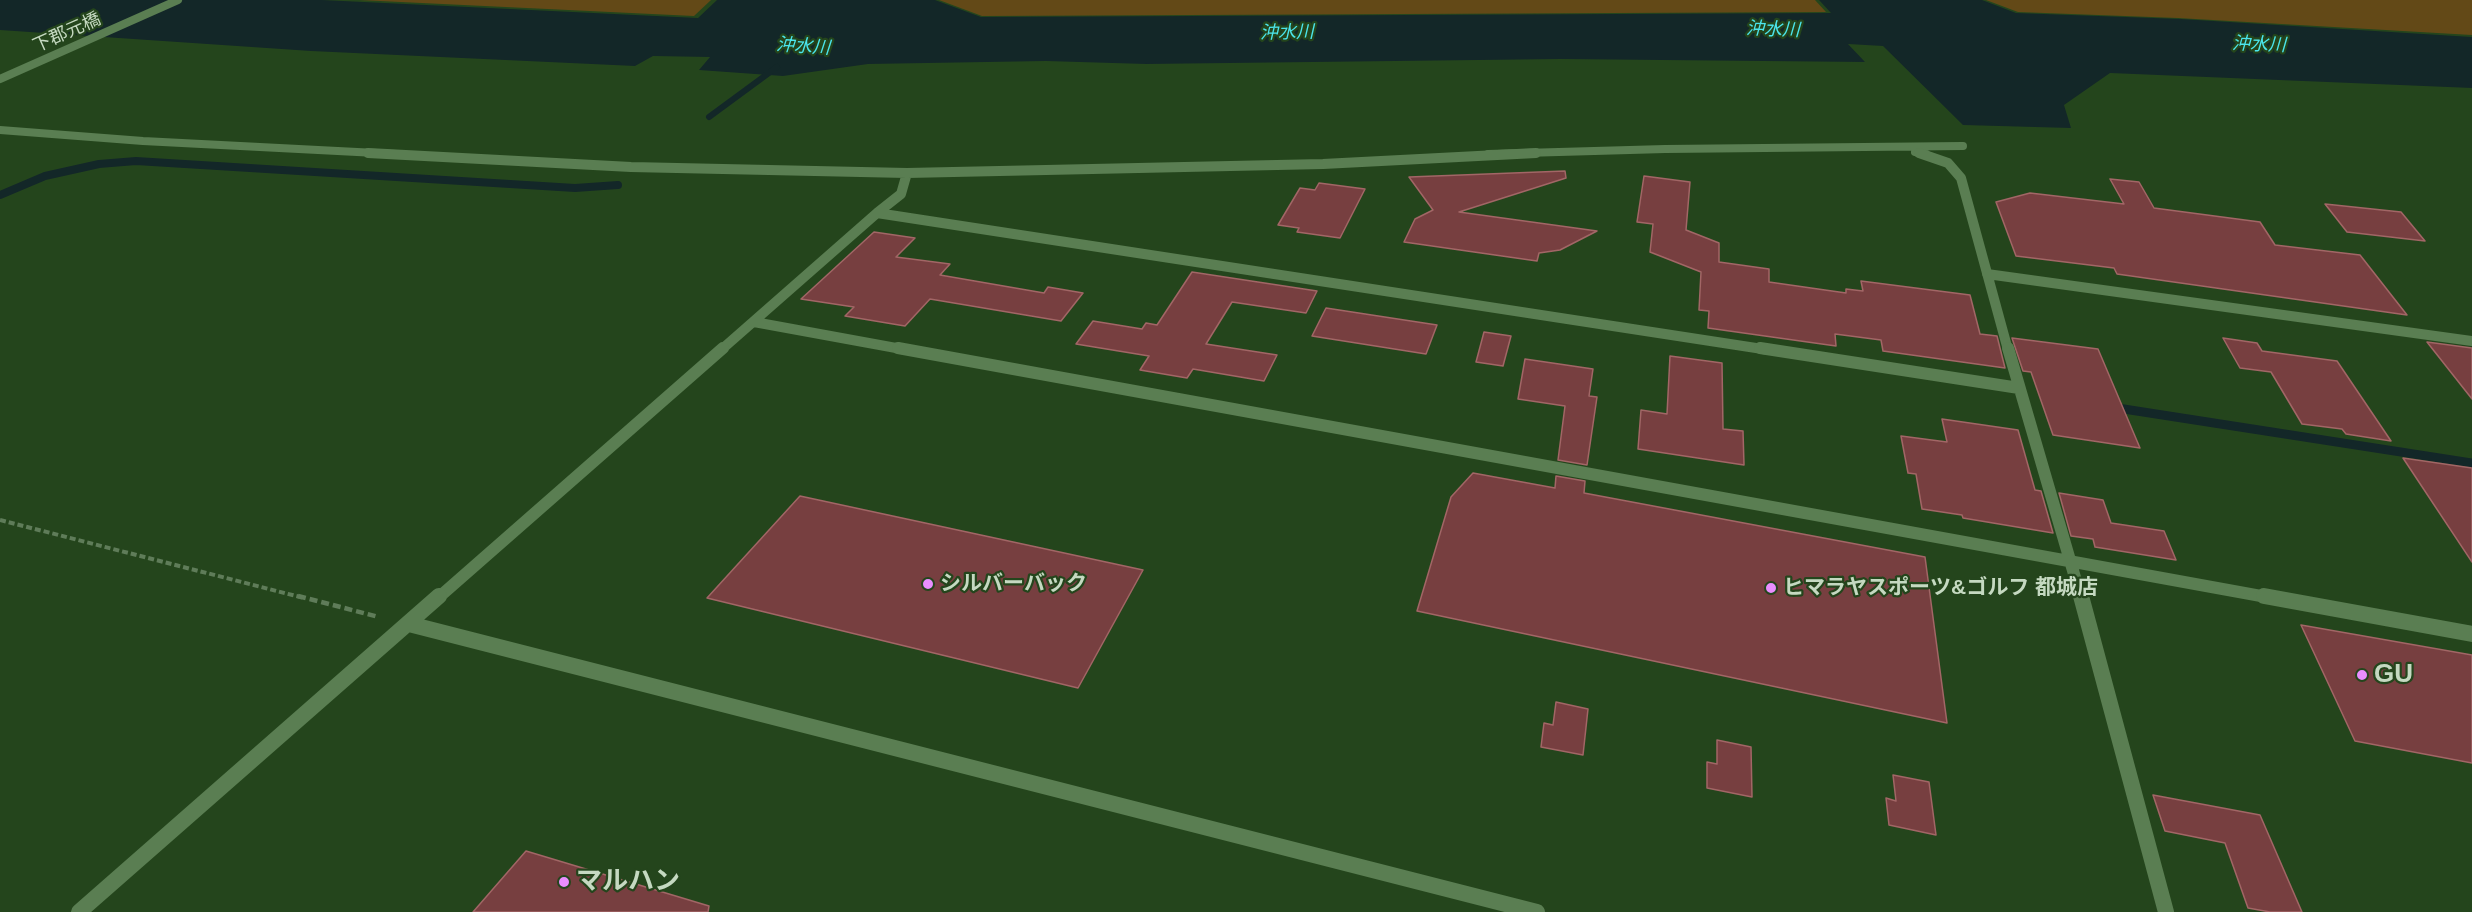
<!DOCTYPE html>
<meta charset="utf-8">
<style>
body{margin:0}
canvas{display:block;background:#24451c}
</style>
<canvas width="2472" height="912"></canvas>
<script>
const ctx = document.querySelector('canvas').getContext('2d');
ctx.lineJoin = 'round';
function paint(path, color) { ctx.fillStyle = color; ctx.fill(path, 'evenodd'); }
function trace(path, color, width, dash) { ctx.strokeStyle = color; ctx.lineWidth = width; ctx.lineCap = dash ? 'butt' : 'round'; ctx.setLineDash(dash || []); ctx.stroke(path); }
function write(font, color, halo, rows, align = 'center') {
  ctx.font = font + ' Arial,"Noto Sans JP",sans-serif'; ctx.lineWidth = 4.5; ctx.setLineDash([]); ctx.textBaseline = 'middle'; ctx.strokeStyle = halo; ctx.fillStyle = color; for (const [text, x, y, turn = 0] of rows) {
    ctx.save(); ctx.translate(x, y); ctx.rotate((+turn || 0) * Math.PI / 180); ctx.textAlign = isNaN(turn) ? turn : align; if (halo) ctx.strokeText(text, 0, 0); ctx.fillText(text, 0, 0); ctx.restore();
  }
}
paint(new Path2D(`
 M359,0h352l-17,16z
 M939,0h876l11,12 -844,4z
 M1986,0h486v35l-294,-17 -160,-6z`), '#634917');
paint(new Path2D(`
 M0,0h322l376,18 19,-18h218l46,17 850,-4 -12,-13h163l34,13 165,6 291,18v51l-362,-15 -46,32 7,23 -108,-3 -80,-79 -35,-2 17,18 -304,-3 -415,5 -100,-3 -178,3 -85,12 -84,-6 11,-13 -57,-1 -18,10 -324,-15 -311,-21z`), '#132728');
trace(new Path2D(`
 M709,117l68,-50`), '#132728', 6);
trace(new Path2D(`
 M0,195l45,-19 54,-12 37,-3 439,27 43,-3`), '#132728', 8);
trace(new Path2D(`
 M2111,407l361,56`), '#132728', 9);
const building = new Path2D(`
 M1565,171l1,7 -107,34 138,19 -37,19 -21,3 -2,8 -133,-19 11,-23 18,-9 -24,-33z
 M1644,176l46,6 -4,48 33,13v19l50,7v13l77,11v-4l17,2 -2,-10 109,14 10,39 17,2 8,32 -122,-17 -2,-11 -46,-6 1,12 -128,-18 1,-17 -10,-1 2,-38 -51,-20 3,-28 -16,-2z
 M2110,179l29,3 15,26 106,14 15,23 85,10 47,60 -290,-41 -3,-6 -98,-12 -20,-54 34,-9 94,11z
 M1319,183l46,6 -25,49 -43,-6 2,-4 -21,-3 22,-37 15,2z
 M2325,204l76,8 24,29 -78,-9z
 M874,232l41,6 -19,19 54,7 -10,11 104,18 4,-6 35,6 -22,28 -131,-22 -25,27 -60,-10 9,-9 -53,-8z
 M1192,272l125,19 -11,22 -74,-11 -26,42 71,11 -13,26 -71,-12 -6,9 -47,-8 9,-14 -73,-12 17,-23 49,8 4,-6 11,2z
 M1326,308l111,17 -11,29 -114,-18z
 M1484,332l27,4 -8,30 -27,-4z
 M2012,338l86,11 42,99 -87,-13 -22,-63 -8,-1z
 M2223,338l34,5 5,8 75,10 54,80 -45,-7 -4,-5 -40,-5 -31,-52 -31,-4z
 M2427,342l45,6v51z
 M1670,356l52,7 1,66 20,2 1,34 -106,-16 3,-39 26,4z
 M1525,359l68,10 -4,27 8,1 -10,68 -29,-5 7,-54 -47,-7z
 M1942,419l76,11 17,60 6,1 12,42 -90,-15 -1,-3 -40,-6 -6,-35 -8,-1 -7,-37 46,6z
 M2403,458l69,10v94z
 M1473,473l82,15 1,-12 29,5 -1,12 341,64 22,166 -530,-112 34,-114z
 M2059,493l44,7 8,23 53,8 12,29 -81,-13 -2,-8 -22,-3z
 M800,496l343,74 -65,118 -371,-90z
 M2301,625l171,30v108l-117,-22z
 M1556,702l32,7 -5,46 -42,-8 3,-24 9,2z
 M1717,740l34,7 1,50 -45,-9v-26l10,2z
 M1893,775l36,7 7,53 -47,-10 -3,-27 10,3z
 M2153,795l107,20 42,97h-32l-22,-4 -23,-65 -60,-12z
 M526,851l183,55 -1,6h-235z`);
paint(building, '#773f40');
trace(building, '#a26666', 1.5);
trace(new Path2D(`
 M0,520l304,78`), '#5f7c59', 4, [6, 3]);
trace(new Path2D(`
 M298,596l81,21`), '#5f7c59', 4.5, [8, 4]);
trace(new Path2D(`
 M0,79l178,-79
 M0,130l143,11 253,13
 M1915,152l11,2
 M1488,154l177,-5 298,-3`), '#5a7e52', 8);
trace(new Path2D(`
 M368,153l263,14 276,6 416,-9 213,-11
 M1919,153l29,10 13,15 47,172
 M907,173l-6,21 -24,19 892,137
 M1987,274l485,67
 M754,322l153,28
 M721,350l156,-137`), '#5a7e52', 10);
trace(new Path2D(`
 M898,348l1374,250
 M1760,348l259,40
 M2008,348l73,250
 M438,598l285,-250`), '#5a7e52', 12);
trace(new Path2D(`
 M2081,596l85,316
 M2264,596l208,38
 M409,624l1128,288
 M79,912l360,-316`), '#5a7e52', 16);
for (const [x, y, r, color] of [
 [928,584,6,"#e98efe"],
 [1771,588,6,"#e98efe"],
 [2362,675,6,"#e98efe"],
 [564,882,6,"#e98efe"]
]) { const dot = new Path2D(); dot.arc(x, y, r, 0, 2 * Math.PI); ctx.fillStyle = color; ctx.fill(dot); trace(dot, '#24451c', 2); }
write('italic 18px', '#4be5ec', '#24451c', [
 ["沖水川",1773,30,2],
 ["沖水川",1287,33,-1],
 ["沖水川",2259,45,2],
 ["沖水川",803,47,4]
]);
write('18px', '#c5d9c1', '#24451c', [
 ["下郡元橋",67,33,-24]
]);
write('bold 21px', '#c5d9c1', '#24451c', [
 ["シルバーバック",940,584],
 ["ヒマラヤスポーツ&ゴルフ 都城店",1783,588]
], 'left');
write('bold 26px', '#c5d9c1', '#24451c', [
 ["GU",2374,675],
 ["マルハン",576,882]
], 'left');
</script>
